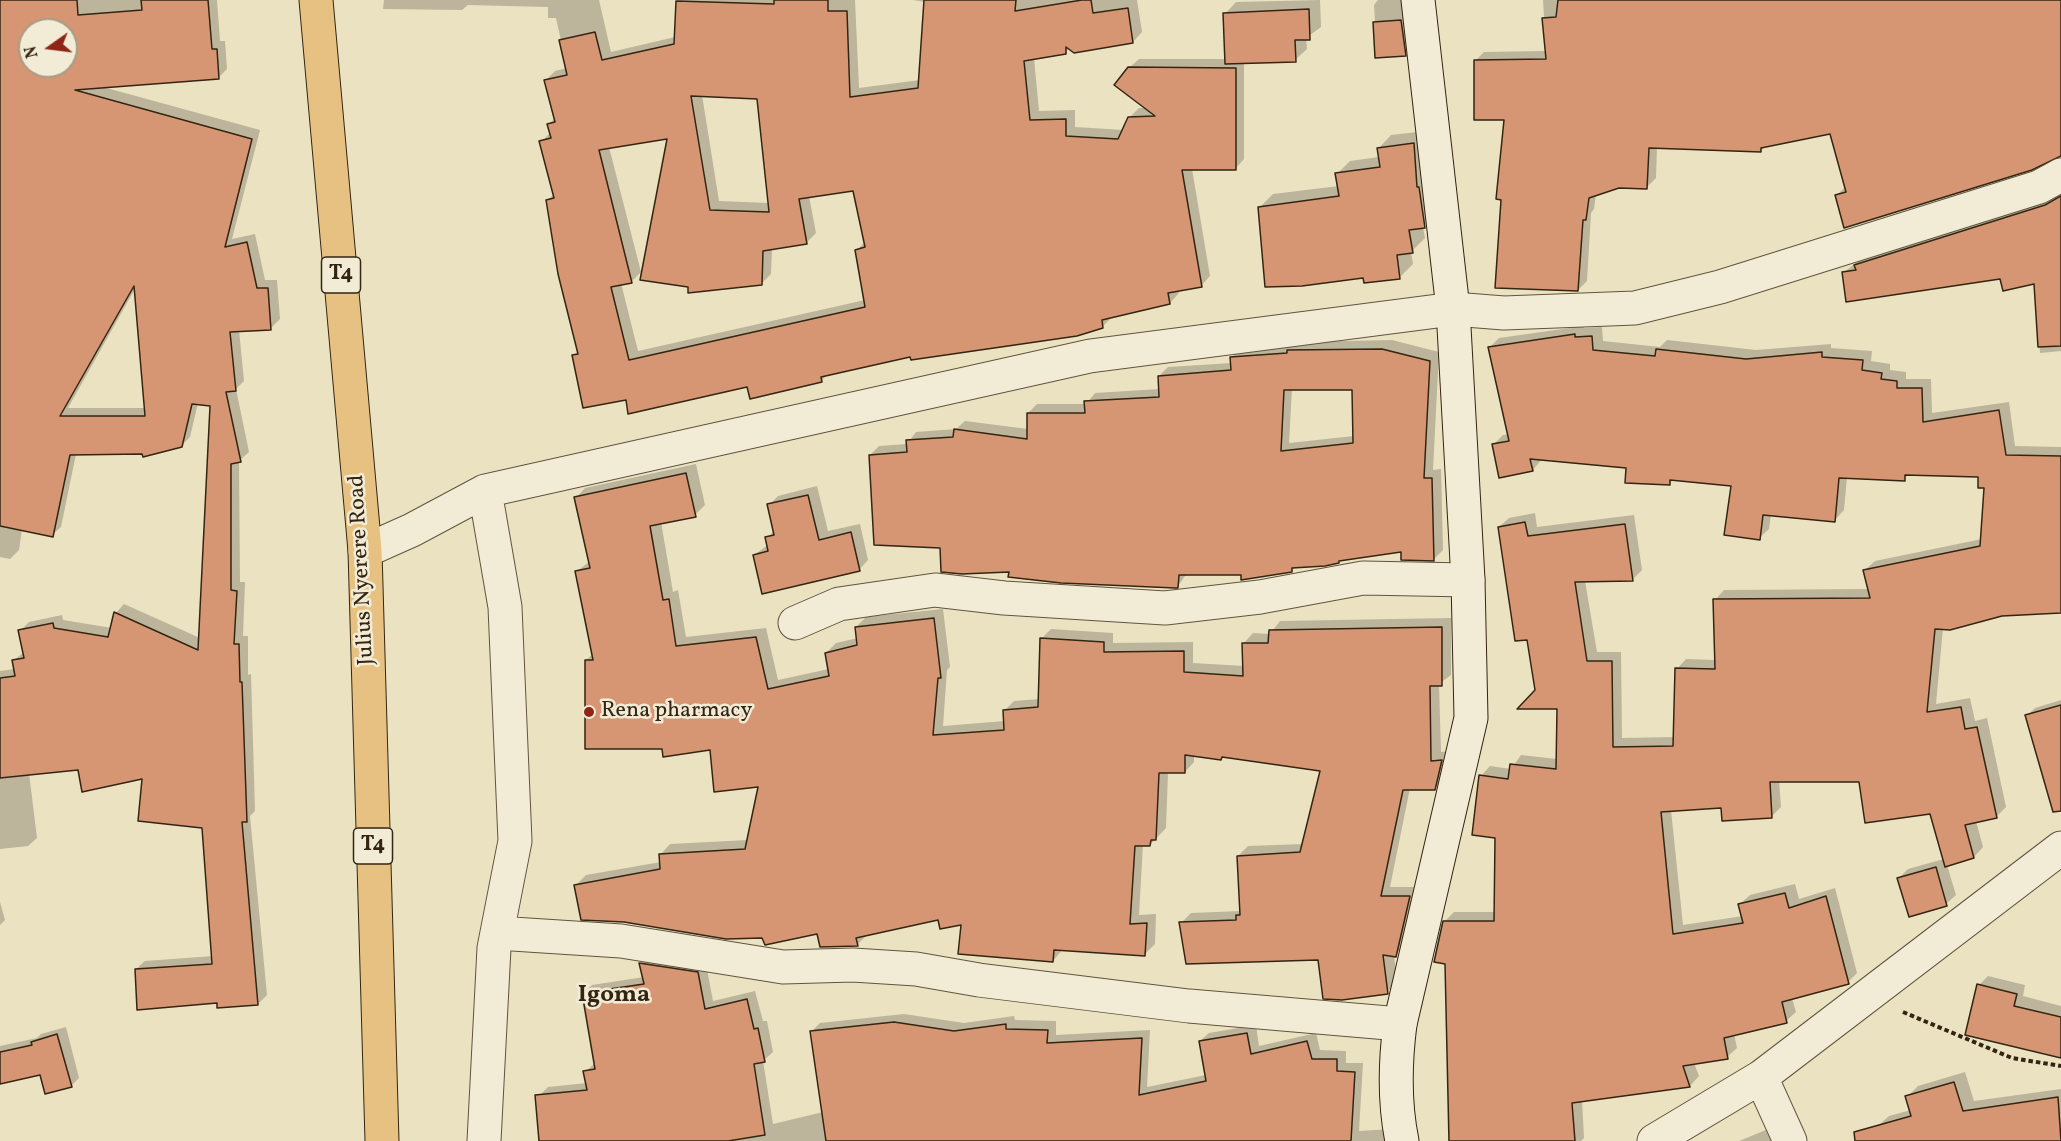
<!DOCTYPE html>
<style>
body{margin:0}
#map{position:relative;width:2061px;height:1141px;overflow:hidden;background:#ebe2c2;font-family:Vollkorn,serif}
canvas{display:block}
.north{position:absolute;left:18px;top:18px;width:60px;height:60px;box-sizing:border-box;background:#f2ecd7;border:2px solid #a69c88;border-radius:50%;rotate:256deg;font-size:16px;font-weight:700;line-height:24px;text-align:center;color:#332512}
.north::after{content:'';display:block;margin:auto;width:21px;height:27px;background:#8f2418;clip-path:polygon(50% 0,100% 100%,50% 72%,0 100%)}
</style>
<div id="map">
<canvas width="2061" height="1141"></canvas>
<div class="north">N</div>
</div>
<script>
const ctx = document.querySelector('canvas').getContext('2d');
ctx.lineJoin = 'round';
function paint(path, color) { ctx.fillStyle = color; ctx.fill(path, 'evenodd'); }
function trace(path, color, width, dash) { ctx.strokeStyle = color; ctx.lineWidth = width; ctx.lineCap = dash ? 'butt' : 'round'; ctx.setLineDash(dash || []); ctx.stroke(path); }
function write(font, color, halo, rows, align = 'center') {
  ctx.font = font + ' Vollkorn,serif'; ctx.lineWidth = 5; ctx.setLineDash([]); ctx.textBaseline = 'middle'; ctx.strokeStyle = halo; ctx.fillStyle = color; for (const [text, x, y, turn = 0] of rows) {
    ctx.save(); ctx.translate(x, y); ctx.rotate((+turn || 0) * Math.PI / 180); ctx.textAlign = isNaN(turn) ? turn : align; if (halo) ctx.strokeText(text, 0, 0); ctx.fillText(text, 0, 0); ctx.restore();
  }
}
paint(new Path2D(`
 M0,0h217l3,41h5l2,28 -9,9 -115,9 157,43 -28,109 23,-5 10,46h12l3,39 -9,9 -32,2 5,51 -8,8 13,63 -10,9 1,121h5l-2,54h5v39l3,-1 4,137 -5,5 17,179 -9,9 -40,-2 -82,-33 9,-8 68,-5 -10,-129 -60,-50 -64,-9 -50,5 8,65 -9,8 -28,3v-178l15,-2 -2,-8 11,-9 -4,-21 9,-9 33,-7 1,5 49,8 4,-15 8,-9 76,34 11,-233 -13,-2 -8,34 -9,9 -38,6 -67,2 -15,73 -9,8 -30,-6 -3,21 -9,9 -10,-2zM30,30h36v36h-36zM136,287l9,121h-77z
 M384,0h215l12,52 64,-15 3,-37h177l4,88 61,-8 5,-78 -12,-2h224l5,32 -9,10 -63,6 -5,4 -31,6 5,53 36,-1v17l49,3 5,-12 10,-10h8l-18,-40 10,-9h88l-2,-45 11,-12 84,-2 1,27 -15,11 1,11 -12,11 -51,2v97l-9,10h-43l18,107 -9,10 -23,3 1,4 -9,10 -58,14 -9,9 -192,29 -82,18 -8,8 -72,4 -122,13 -53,-43 4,-4 -30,-151 7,-7 -14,-51 10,-10 -2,-8 6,-6 -9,-38 9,-9 12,-3 -11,-50h-8v-11l-80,-2 -6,5 -79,-1zM702,95l56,2 11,106 -50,-2zM669,137l20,154 73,-8 9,-9 1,-26 35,-6 9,-9 -7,-37 45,-7 11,53 -8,8 8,50 -227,51 -17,-68 10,-1 10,-10 -32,-125z
 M1378,0h25l6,51 -4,4 -28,1 -3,-51z
 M1543,0h518v147l-224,48 9,-9 -15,-54 -66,14 -4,5 -104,-4 -1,31 -9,9 -29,-1 -22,8 -2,15 -3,4 -4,68 -9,9 -73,-171 -30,-58 9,-9 62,-1z
 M1426,131l11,82 -14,14 2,11 -14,14 2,12 -13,13 -35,-1 -105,-69 13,-13 66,-8 -2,-12 13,-13 29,-4 -1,-8 13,-14z
 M2061,193v158l-21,2 -5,-70 -33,-6 -159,-4 23,-18z
 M1584,326v2l18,-1 1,14 57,6 7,-7 89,10 75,-6v4l41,3 -1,10 19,3v6l16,2v7h25l1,34 77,-11 6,44 46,1v164l-59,4 -59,13 -7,76 34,-6 5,23 12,-3 19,89 -9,9 -21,5 7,26 -9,10 -27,8 9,30 -10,9 -47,-26 9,-9 36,-10 -13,-47 -71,-32h-81l2,27 -10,10 -48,-10 -52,3 12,115 60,-9 -3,-12 10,-9 45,-11 4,15 36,-11 22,85 -9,9 -56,16 4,14 -10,9 -52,13 3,14 -10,9 -33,6 5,13 -9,10 -108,14 2,38 -3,3h-130l-7,-219 10,-10h41l2,-75 -16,-61 9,-10 21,3 10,-14 36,4 1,-52 -21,-17 -9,-52 -29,-111 10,-9 26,-5 2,14 97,-12 8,55 -10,10 -47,1 12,71h24l1,86 53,-1 2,-68 9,-10 30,1 -1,-60 9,-10 145,-1 -4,-19 10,-9 107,-22 3,-53 -5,-10 -70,-3 -6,6 -57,-2 -3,33 -9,10 -64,-6 -2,15 -10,9 -26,-53 -59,-6 -5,4 -41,-17 -86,-7 -9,11 -40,-25 10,-10 6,-1 -20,-86 10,-10z
 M1392,340l47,12 -6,118 8,-1 2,81 -9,9 -31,-9 -108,17 -4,4 -104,2 -9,13 -167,-16 -70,-24 -71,-91 9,-9 28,-2 9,-12 40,-3 9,-8 63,8v-16l9,-9h49l9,-11 65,-4 -1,-13 9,-9 64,-4v-6l9,-9 56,-6zM1353,388l1,48 -65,7 3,-54z
 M696,464l9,41 -10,10 -34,7 12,70 5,-2 8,47 80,-9 12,52 51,-11 -3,-16 10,-10 22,-5 -2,-11 10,-10 77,-8 7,58 -3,3 -4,56 62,-5 -1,-10 10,-10 26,-2 1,-60 10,-10 62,4v10l80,-1v21l51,3v-23l9,-10 17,1 10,-13 171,-3v57l-12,9 2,68 10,-1 -6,27 -10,10h-25l-20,99h29l-13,58 -12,10 3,27 -10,10 -68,-33 -138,-36 10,-10 50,-2 -3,-55 10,-10 56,-2 18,-75 -98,-14h-30v7l-9,10h-17l-2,56 -16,17 -7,-1 -4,71 17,-1 -1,30 -10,10 -82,-5 -10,12 -90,-38 -23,-5 -73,17 -10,10 -38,-13 -56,4 -187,-51 10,-10 75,-13v-8l9,-10 78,-4 11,-55 -47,-37h-49l-77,-88 7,-6 -17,-82 14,-11 -14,-63 9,-10z
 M817,486l11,45 32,-7 8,36 -9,10 -105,-15 14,-10 -1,-7 8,-8 -6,-25 9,-9z
 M2061,700v89l-34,-73 8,-8z
 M0,902l5,18 -5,5z
 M650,955l56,9 7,37 42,-10 8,30h4l6,31 -10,9 10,63 50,-12 -12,-80 9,-9 84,-9 60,9 50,-7 1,4 41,1v14l94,-5 -3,57 59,-12 -6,-34 9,-8 47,-8 3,21 57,-13 4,17 26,1v12h17l-4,68 32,-2 4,12h-852l-4,-45 9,-9 39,-4 -2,-11 10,-9 -12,-69 9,-9 52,-8 -3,-14z
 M1988,976l37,9 -2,11 38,10v51l-82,-72z
 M66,1027l13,51 -8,8 -30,-13 -41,9v-36l37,-8 4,-4z
 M1965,1072l9,29 87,-12v52h-179l-4,-15 11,-10 22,-6 -4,-13 11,-11z
 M1778,1125l6,16h-45z`), '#0003');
const building = new Path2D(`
 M0,0h77l1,15 64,-5 -1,-10h67l4,49h5l2,30 -144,11 177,49 -27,108 22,-5 10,46h11l3,42 -41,2 6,59 -10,1 15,70 -10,2v126l6,1 -3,53h5l1,38h2l5,140h-5l16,183 -41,3v-5l-80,7 -2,-41 77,-5 -10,-136 -64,-7 4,-42 -60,13 -4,-22 -78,8v-100l15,-2 -3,-16 12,-2 -6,-28 35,-7 1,5 54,9 6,-25 84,38 12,-244 -18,-2 -10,43 -39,10 -1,-3 -72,1 -17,82 -53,-11zM30,30h36v36h-36zM134,286l11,130h-85z
 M774,0h54v11h19l3,86 68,-9 6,-88h92l-1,11 67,-11h9l2,13 35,-5 5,35 -59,10 -8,-6v7l-42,7 6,59 36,-1v17l52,3 10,-22 27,-1 -41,-31 14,-18 108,1v102h-54l20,117 -34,6 2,11 -68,16 1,8 -26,8 -166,24 -1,-3 -89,20 1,5 -72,17 -3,-12 -119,27 -2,-14 -43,8 -11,-53 6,-1 -20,-80 -12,-74 8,-2 -15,-57 12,-3 -4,-14 8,-2 -11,-42 23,-5 -8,-35 36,-8 7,28 72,-16 2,-43 98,3zM691,96l66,3 12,113 -59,-2zM667,139l-27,141 48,7v6l74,-8 1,-34 44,-7 -8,-45 54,-8 12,56 -10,3 10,57 -236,53 -18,-73 21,-4 -33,-133z
 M1558,0h503v156l-29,14 -188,58 -9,-33 11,-3 -16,-58 -69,14v4l-112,-4 -2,41 -28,-1 -30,10 -3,22h-3l-5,71 -83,-3 6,-88 -5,-1 8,-79h-30v-60l72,-1 -4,-41 14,-1z
 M1309,9l1,31h-15l1,22 -71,2 -2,-51z
 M1401,20l5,36 -31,2 -2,-36z
 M1414,143l3,44h2l6,41 -16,2 4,23 -16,2 3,24 -36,4 -1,-5 -61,8 -37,1 -7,-80 81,-11 -4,-23 45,-6 -3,-19z
 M2061,196v150l-23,1 -4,-63 -31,7 -3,-12 -154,23 -4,-30 14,-2 -2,-5 191,-60z
 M1575,334v3l17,-1 1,14 62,6 1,-7 90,10 76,-7v5l41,3 -1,10 20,3 -1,6 16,2v7h25l1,34 76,-12 7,45 55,1v157l-59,3 -52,14 -15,-1 -8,83 34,-5 4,22 12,-2 20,91 -32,7 9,33 -29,9 -15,-53 -65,9 -6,-41h-89l2,36 -50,3 -1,-13 -60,4 12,122 70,-11 -5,-19 47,-11 4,15 37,-12 23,88 -67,18 5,21 -63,15 4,21 -45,7 7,21 -118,16 3,38h-126l-4,-177 -11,-2 9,-41h51l1,-83 -23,-3 7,-60 29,4 2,-15 46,5 1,-60h-40l18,-19 -8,-50 -12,1 -17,-114 27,-5 3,14 97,-12 8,57 -58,1 12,79h25l1,86 60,-1 2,-78 40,1 -2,-70 157,-1 -7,-28 117,-24 4,-58h-6v-11l-73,-2v6l-66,-3 -4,44 -72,-7 -3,25 -36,-5 7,-49 -61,-6v5l-45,-2 1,-15 -96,-9 3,12 -34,7 -7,-34 17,-3 -21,-94z
 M1382,349l48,12 -6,117h8l2,83 -33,-1v-8l-62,9v2l-14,3 -33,2v4l-51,8v-5h-62l-1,13h-3l-114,-5 -53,-6 1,-5 -47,2 -21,-2 -1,-24 -66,-3 -5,-90 38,-3 -1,-12 47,-3 1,-8 73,10v-26h58l-1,-12 75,-4 -1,-21 73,-6 -1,-13 57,-4v-3zM1284,390h68l1,53 -72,8z
 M686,473l10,44 -46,9 13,74 6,-1 7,47 80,-9 12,52 61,-13 -4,-23 32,-8 -2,-18 79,-9 7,60h-3l-5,57 71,-5 -1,-20 35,-3 2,-69 64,4v10l80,-1v21l59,4 -1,-33h26l1,-13 173,-3v59h-12l1,75 11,-1 -7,30h-32l-22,106h29l-14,61 -13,-2 5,39 -46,6 -19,-1 -5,-39 -132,4 -7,-42 57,-2v-5h4l-3,-59 63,-4 20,-81 -98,-14 -1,3 -36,-5v18h-26l-3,67h-5l-1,6h-15l-5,78 17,-1 -2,33 -91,-6 -1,12 -95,-8 3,-29 -21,4 -2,-9 -82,18 2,8 -38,1 -3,-13 -52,11 -3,-7 -36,1 -102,-17 -43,-2 -7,-35 86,-16 -1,-15 86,-5 13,-62 -44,5 -4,-42 -47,7 -1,-8h-77v-89h8l-18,-89 15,-3 -16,-71z
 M808,495l11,45 32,-8 9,39 -98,23 -9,-39 15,-4 -3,-14 9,-2 -7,-31z
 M2061,705v106l-8,1 -28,-97z
 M1936,867l11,39 -38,11 -12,-39z
 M639,963l59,9 7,37 42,-10 7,30 4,-1 7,34 -11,2 11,71 -37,6h-189l-4,-46 52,-5 -4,-19 12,-2 -13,-76 62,-9z
 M1977,984l40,10 -3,12 47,11v41l-96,-23z
 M894,1022l60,9 52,-7v5l42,1 -1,13 95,-5 -3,57 67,-14 -7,-40 48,-8 4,21 56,-13 5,18h25v12l18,1 -4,69h-525l-16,-110z
 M57,1034l15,53 -27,7 -5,-19 -40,9v-32l32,-7 -1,-3z
 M1954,1082l9,29 95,-14 3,44h-206l-1,-9 57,-16 -6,-20z`);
paint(building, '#d79673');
trace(building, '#332512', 1.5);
const minor = new Path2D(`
 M365,551l47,-21 73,-39 605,-135 363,-47 51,4 131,-5 85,-21 319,-100 22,-12
 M795,623l44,-19 96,-14 69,8 161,10 95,-11 103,-19 105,2
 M497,933l124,8 162,26 70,-2 63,4 63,11 210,26 211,18
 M1761,1077l29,64
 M484,1141l10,-193 21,-107 -10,-234 -20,-116
 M1654,1141l107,-64 300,-229`);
const secondary = new Path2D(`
 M1402,1141c-8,-39 -7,-78 -2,-117l71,-306 -3,-138 -15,-271 -35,-309`);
const trunk = new Path2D(`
 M316,0l49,551 17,590`);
trace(minor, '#61543e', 35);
trace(secondary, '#332512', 35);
trace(trunk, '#332512', 35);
trace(new Path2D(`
 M1903,1012l109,46 49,8`), '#332512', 4, [4.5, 3]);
trace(minor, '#f2ecd7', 33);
trace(secondary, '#f2ecd7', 33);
trace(trunk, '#e6c181', 33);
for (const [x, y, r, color] of [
 [589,712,6,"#8f2418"]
]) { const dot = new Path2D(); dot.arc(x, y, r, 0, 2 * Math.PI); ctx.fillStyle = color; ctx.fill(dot); trace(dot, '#f2ecd7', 2); }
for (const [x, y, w] of [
 [341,275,39],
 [373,846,39]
]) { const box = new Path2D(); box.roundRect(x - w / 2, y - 18, w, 36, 4.5); ctx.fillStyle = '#f2ecd7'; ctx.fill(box); trace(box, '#332512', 1.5); }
write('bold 21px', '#332512', null, [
 ["T4",341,275],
 ["T4",373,846]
]);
write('22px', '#332512', '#f2ecd7', [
 ["Julius Nyerere Road",363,570,-93]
]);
write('22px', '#332512', '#f2ecd7', [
 ["Rena pharmacy",601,712]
], 'left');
write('bold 24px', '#332512', '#f2ecd7', [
 ["Igoma",614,997]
]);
</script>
